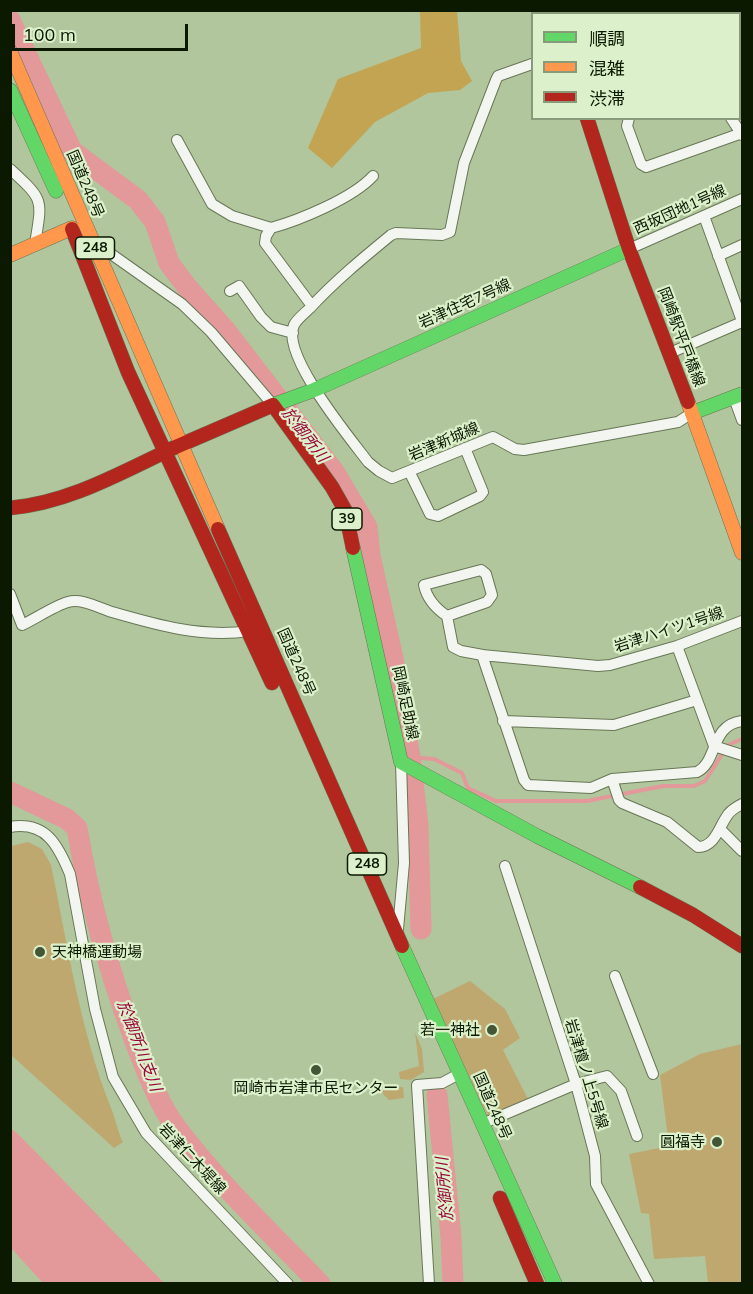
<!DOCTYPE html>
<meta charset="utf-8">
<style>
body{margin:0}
#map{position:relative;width:753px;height:1294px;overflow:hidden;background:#b1c69d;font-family:Mulish,"Noto Sans JP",sans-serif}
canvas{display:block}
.frame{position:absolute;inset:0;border:12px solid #0b1900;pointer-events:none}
.legend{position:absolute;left:531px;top:12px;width:210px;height:108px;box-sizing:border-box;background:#dcf0cb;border:2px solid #889a7a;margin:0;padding:8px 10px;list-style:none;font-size:18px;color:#0b1900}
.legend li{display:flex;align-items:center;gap:12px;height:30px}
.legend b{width:30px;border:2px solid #889a7a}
.scale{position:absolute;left:12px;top:24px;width:176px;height:27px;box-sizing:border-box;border:3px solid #0b1900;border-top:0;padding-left:8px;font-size:18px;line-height:21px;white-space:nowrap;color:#0b1900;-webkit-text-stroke:4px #dcf0cb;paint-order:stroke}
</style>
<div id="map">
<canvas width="753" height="1294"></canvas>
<div class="frame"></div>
<ul class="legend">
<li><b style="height:8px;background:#63d668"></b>順調</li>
<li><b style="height:8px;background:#ff974d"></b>混雑</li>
<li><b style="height:8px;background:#b3261e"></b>渋滞</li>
</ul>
<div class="scale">100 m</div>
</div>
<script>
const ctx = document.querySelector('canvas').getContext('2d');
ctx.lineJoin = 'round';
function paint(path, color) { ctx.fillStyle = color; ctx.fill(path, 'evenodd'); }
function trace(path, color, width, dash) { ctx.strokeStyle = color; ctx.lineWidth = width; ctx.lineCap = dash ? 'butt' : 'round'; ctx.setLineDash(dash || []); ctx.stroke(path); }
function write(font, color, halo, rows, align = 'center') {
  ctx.font = font + ' Mulish,"Noto Sans JP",sans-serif'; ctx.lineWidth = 4.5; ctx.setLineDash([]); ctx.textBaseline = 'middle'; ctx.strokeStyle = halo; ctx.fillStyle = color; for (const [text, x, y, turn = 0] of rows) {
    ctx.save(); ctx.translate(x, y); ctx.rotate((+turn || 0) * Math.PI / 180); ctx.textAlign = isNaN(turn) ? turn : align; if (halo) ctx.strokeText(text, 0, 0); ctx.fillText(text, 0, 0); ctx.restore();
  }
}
paint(new Path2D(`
 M616,11h45l1,2h-50z
 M28,842l14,7 9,16c17,82 29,165 60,243 5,11 6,23 12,34l-9,6 -103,-93v-209z
 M470,981l35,28 15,29 -17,12 25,49 -40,17 -55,-117z
 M415,1032l7,17 2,23 -13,8 -11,-1 -1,-7 20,-6z
 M742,1044v239h-34l-3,-27 -51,3 -5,-45 -8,-1 -12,-59 40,-8 -9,-71 40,-21z
 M403,1087l1,11 -15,2 -5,-5 -2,-4 8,-3z`), '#bea86f');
paint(new Path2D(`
 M420,11h37l4,50 11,20 -12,9 -32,3 -53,29 -43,46 -24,-20 30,-69 83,-31z`), '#c2a452');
paint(new Path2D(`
 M10,1128l7,5 147,150h-121l-32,-35z`), '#e39899');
trace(new Path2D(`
 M410,757l24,2 28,14 6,15 28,13h91l76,-15h31l11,-5 23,-36 14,-6`), '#e39899', 4);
trace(new Path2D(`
 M10,20l62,131 66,49 17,22 14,41 18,24 39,44 109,142 32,54 3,29 23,102 17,99 8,68 3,104
 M10,792l57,27 10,9c12,72 32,143 57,211 12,30 22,60 41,87 41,55 97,108 145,158
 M437,1095l14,142 2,47`), '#e39899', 21);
const street = new Path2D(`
 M595,14l3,-4
 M690,14l3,-4
 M740,53l2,-3
 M532,64l-34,12 -2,4 -32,83 -14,69 -8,3 -46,-2 -5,2c-28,23 -56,46 -81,73 -5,5 -13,11 -16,17 -14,29 56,113 74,137l11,9 13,7 101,-41 22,12 9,1 154,-28 14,-9
 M629,118l-2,8 14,38 5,3 96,-34
 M731,118l11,17
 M177,140l35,64 20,12 39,12 -5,8 -1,7 47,63
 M10,169c35,32 32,30 25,75
 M704,216l38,105
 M271,228c29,-8 82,-30 102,-52
 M104,249l78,55 29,28 62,73
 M629,249l113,-50
 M718,256l24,-11
 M230,291l9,-5 22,31 10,10 22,6
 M670,353l72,-31
 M734,398l8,22
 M410,473l20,41 8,2 42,-20 3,-4 -18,-44
 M10,594l12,31c13,-6 32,-19 46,-23 14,-4 31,6 44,10 45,13 90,26 137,19
 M447,616l40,-14 5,-7 -6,-21 -5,-4 -57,15c3,14 11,23 23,31l6,31 8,4 27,5
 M742,621l-65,25 -67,19 -12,1 -116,-11 42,125 4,5 63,3 21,-9 85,-7c21,-10 13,-47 45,-51
 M677,646l37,100
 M503,721l111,4 83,-25
 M714,746l28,9
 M612,779l7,21 3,3 45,19 31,25c17,0 21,-20 29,-31 3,-6 10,-9 15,-12
 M10,827c36,-6 48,18 60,47l25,135 18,68 33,56 142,151
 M721,830l21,21
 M505,866l71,218 19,72 1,28 53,100
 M398,929l6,-66 -3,-101
 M615,976l38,98
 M482,1124l94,-40 31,-8 14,15 16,45
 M429,1284l-12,-199 25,-2 17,-9`);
const fast = new Path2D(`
 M547,10l1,4
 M10,90l46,101
 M273,405l41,-15 315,-141
 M692,413l50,-19
 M353,548l48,214 136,74 103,51
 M402,946l153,338`);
const slow = new Path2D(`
 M10,51l208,478
 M10,255l62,-27
 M688,402l54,151`);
const jam = new Path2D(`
 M587,118l42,131 59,153
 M72,229l56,143 144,311
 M171,449l102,-44 59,82 13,23 8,38
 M10,508c56,-5 105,-32 155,-56
 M218,529l184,417
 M640,887l53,28 49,31
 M500,1198l37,86`);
trace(street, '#687756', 12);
trace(fast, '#687756', 15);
trace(slow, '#687756', 15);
trace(jam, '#687756', 15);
trace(street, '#f3f6f0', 10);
trace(fast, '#63d668', 14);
trace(slow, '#ff974d', 14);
trace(jam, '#b3261e', 14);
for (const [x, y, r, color] of [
 [40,952,6,"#455637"],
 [492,1030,6,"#455637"],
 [316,1070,6,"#455637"],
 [717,1142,6,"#455637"]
]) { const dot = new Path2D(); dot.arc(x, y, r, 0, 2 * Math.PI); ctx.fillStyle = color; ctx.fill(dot); trace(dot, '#dcf0cb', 2); }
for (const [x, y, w] of [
 [95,248,39],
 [347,519,30],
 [367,864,39]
]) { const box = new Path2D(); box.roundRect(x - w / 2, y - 11, w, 22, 4.5); ctx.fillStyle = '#dcf0cb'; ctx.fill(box); trace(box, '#0b1900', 1.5); }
write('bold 14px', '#0b1900', null, [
 ["248",95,248],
 ["39",347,519],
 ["248",367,864]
]);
write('15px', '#0b1900', '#dcf0cb', [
 ["国道248号",85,184,67],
 ["西坂団地1号線",680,210,-24],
 ["岩津住宅7号線",465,304,-24],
 ["岡崎駅平戸橋線",681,337,69],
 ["岩津新城線",444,442,-23],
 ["岩津ハイツ1号線",669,630,-18],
 ["国道248号",296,662,66],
 ["岡崎足助線",405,703,78],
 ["岩津檀ノ上5号線",586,1074,73],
 ["国道248号",492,1106,66],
 ["岩津仁木堤線",192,1159,47]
]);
write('15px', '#0b1900', '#dcf0cb', [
 ["天神橋運動場",52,952,"left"],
 ["若一神社",480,1030],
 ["岡崎市岩津市民センター",316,1088,"center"],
 ["圓福寺",705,1142]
], 'right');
write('italic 16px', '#99043a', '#dcf0cb', [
 ["於御所川",305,435,52],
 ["於御所川支川",139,1046,69],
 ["於御所川",445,1189,-95]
]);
</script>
